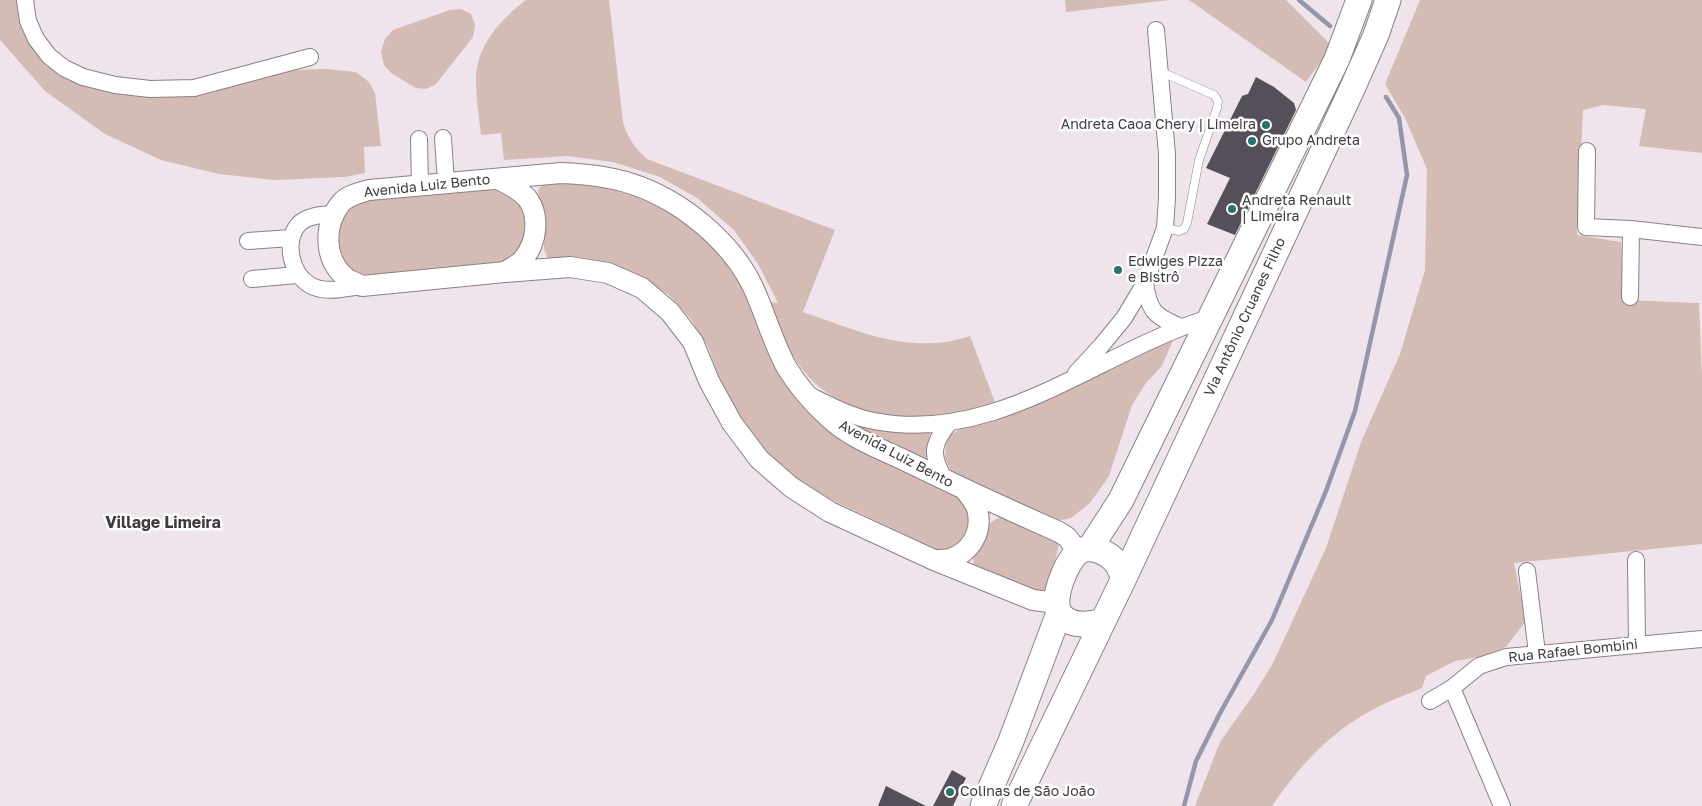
<!DOCTYPE html>
<meta charset="utf-8">
<style>
body{margin:0}
canvas{display:block;background:#efe4ec}
</style>
<canvas width="1702" height="806"></canvas>
<script>
const ctx = document.querySelector('canvas').getContext('2d');
ctx.lineJoin = 'round';
function paint(path, color) { ctx.fillStyle = color; ctx.fill(path, 'evenodd'); }
function trace(path, color, width, dash) { ctx.strokeStyle = color; ctx.lineWidth = width; ctx.lineCap = dash ? 'butt' : 'round'; ctx.setLineDash(dash || []); ctx.stroke(path); }
function write(font, color, halo, rows, align = 'center') {
  ctx.font = font + ' "Golos Text",sans-serif'; ctx.lineWidth = 5; ctx.setLineDash([]); ctx.textBaseline = 'middle'; ctx.strokeStyle = halo; ctx.fillStyle = color; for (const [text, x, y, turn = 0] of rows) {
    ctx.save(); ctx.translate(x, y); ctx.rotate((+turn || 0) * Math.PI / 180); ctx.textAlign = isNaN(turn) ? turn : align; if (halo) ctx.strokeText(text, 0, 0); ctx.fillText(text, 0, 0); ctx.restore();
  }
}
paint(new Path2D(`
 M0,0h16l4,24 10,19 83,49 178,-22 36,-1 29,3 13,10 6,11 6,53 -17,1 1,26 -20,4 -71,3 -55,-6 -58,-14 -56,-26 -60,-43 -45,-51z
 M526,0h83l14,122c5,17 12,26 24,37l188,71 -32,82c55,19 109,44 167,24l26,69c-20,4 -40,10 -60,12 -47,4 -104,-8 -134,-48 -16,-20 -24,-44 -34,-67l10,1 -20,-39 -24,-34 -37,-32 -37,-21 -47,-15 -45,-6 -64,4 -3,-27 -20,2c-2,-18 -5,-36 -5,-54 -1,-34 25,-62 50,-81z
 M1065,0h104l-103,12z
 M1189,0h97l46,46 -26,36z
 M1420,0h282v153l-63,-7 7,-37 -43,-4 -20,5 -6,125 44,7 3,58 75,3 3,74v167l-188,19 12,58 -20,26 -27,10 -24,4 -29,15 -4,12c-15,7 -32,12 -46,20 -46,24 -75,56 -104,98h-77l25,-64 34,-48 19,-31 53,-115 35,-106 39,-88 25,-84 2,-101 -22,-51 -20,-34z
 M461,9l10,5 4,11 -2,12 -37,47 -10,5 -10,-1 -25,-15 -7,-8 -3,-13 4,-13 8,-9 57,-20z
 M550,182c80,0 155,37 194,109 13,24 19,55 31,77 6,11 14,22 22,32 32,38 76,56 120,76 9,4 34,13 40,20 4,3 12,13 13,18 4,14 -6,29 -19,34 -4,1 -10,1 -15,1l-106,-50 -31,-19 -31,-26 -25,-31 -19,-33 -16,-43 -17,-28 -22,-24 -27,-17 -93,-19c-10,-12 -2,-26 -3,-42 -1,-9 -7,-17 -8,-27l4,-5z
 M493,187c4,1 11,2 15,4 18,10 25,38 14,55 -6,10 -14,14 -24,20l-133,10c-4,-3 -10,-5 -14,-8 -19,-18 -16,-47 4,-63 4,-3 10,-4 14,-6z
 M1174,338l-12,28 -16,17 -14,22 -23,71 -19,27 -19,15 -18,4 -101,-49 -7,-15 1,-13 4,-10 12,-7 27,-6 33,-11z
 M851,424l36,6h44l-4,14 -1,16z
 M1005,517l54,27 -14,58 -71,-34 -1,-12c11,-10 14,-19 17,-33l8,-5z`), '#d4bbb3');
trace(new Path2D(`
 M1299,0l31,26
 M1184,806l12,-45 23,-46 53,-95 54,-129 29,-80 52,-236 -8,-57 -13,-21`), '#9496ac', 4.5);
paint(new Path2D(`
 M1256,77l18,10 20,16 2,7 -61,125 -28,-11 23,-46 -24,-10 36,-72 6,-2z
 M952,770l14,8 -13,28h-20z
 M886,786l40,20h-48z`), '#544f59');
const service = new Path2D(`
 M1159,71l55,24 4,6 -1,7 -18,52 -12,63 -3,6 -5,2 -14,-3`);
const minor = new Path2D(`
 M25,0l3,21 8,18 13,17 15,12 19,9 32,8 35,4 44,-1 116,-31
 M443,138l3,45
 M419,139l1,46
 M1587,151l-1,76 45,2 71,8
 M334,214c-11,1 -28,1 -36,11 -14,17 -7,49 12,60 14,9 36,3 52,1
 M248,241l43,-3
 M252,279l45,-4
 M1145,283c4,28 9,33 36,44
 M1630,297l1,-68
 M1076,373l25,-27 23,-28 21,-35 20,-55 2,-30v-44l-11,-124
 M811,396c20,10 41,21 63,25 124,24 224,-69 335,-103
 M945,480c-14,-24 -14,-35 4,-57
 M1636,560l1,84
 M1527,571l10,82
 M1452,688l50,118
 M1430,701l22,-13 27,-22 27,-9 196,-18`);
const tertiary = new Path2D(`
 M498,179c10,5 21,10 29,19 13,17 10,44 -3,60 -4,6 -13,10 -19,14
 M934,560c5,0 11,0 16,-1 19,-6 32,-25 28,-46 -1,-9 -8,-16 -13,-23
 M1057,603l-24,-3 -99,-40 -104,-48 -39,-25 -32,-28 -27,-36 -23,-42 -16,-39 -23,-30 -28,-24 -34,-15 -38,-6 -65,5 -143,14c-5,-3 -12,-5 -17,-9 -22,-19 -21,-53 -4,-74 7,-8 18,-10 28,-13l192,-17c24,1 48,3 71,11 49,16 99,57 121,103 12,26 20,56 34,81 11,18 26,35 41,49 21,20 50,31 76,43 51,25 103,49 155,72l8,5 11,15`);
const primary = new Path2D(`
 M1090,548l31,-48 216,-441 22,-59
 M1103,621c-14,4 -33,6 -43,-7 -10,-14 6,-51 17,-61 12,-10 33,0 40,11 3,4 5,10 7,14
 M983,806l28,-65 48,-128
 M1014,806l110,-228 228,-489 24,-54 12,-35`);
trace(service, '#8a8087', 9);
trace(minor, '#8a8087', 18);
trace(tertiary, '#8a8087', 22);
trace(primary, '#8a8087', 27);
trace(service, '#fff', 8);
trace(minor, '#fff', 16);
trace(tertiary, '#fff', 20);
trace(primary, '#fff', 25);
for (const [x, y, r, color] of [
 [1266,125,5,"#2a726a"],
 [1252,141,5,"#2a726a"],
 [1232,209,5,"#2a726a"],
 [1118,270,5,"#2a726a"],
 [950,792,5,"#2a726a"]
]) { const dot = new Path2D(); dot.arc(x, y, r, 0, 2 * Math.PI); ctx.fillStyle = color; ctx.fill(dot); trace(dot, '#fff', 2); }
write('14px', '#3f3a3d', '#fff', [
 ["Andreta Caoa Chery | Limeira",1256,125,"right"],
 ["Grupo Andreta",1262,141],
 ["Andreta Renault",1242,201],
 ["| Limeira",1242,217],
 ["Edwiges Pizza",1128,262],
 ["e Bistrô",1128,278],
 ["Colinas de São João",960,792]
], 'left');
write('14px', '#3f3a3d', '#fff', [
 ["Avenida Luiz Bento",427,186,-6],
 ["Via Antônio Cruanes Filho",1245,317,-65],
 ["Avenida Luiz Bento",896,454,28],
 ["Rua Rafael Bombini",1573,651,-6]
]);
write('bold 16px', '#3f3a3d', '#fff', [
 ["Village Limeira",163,523]
]);
</script>
